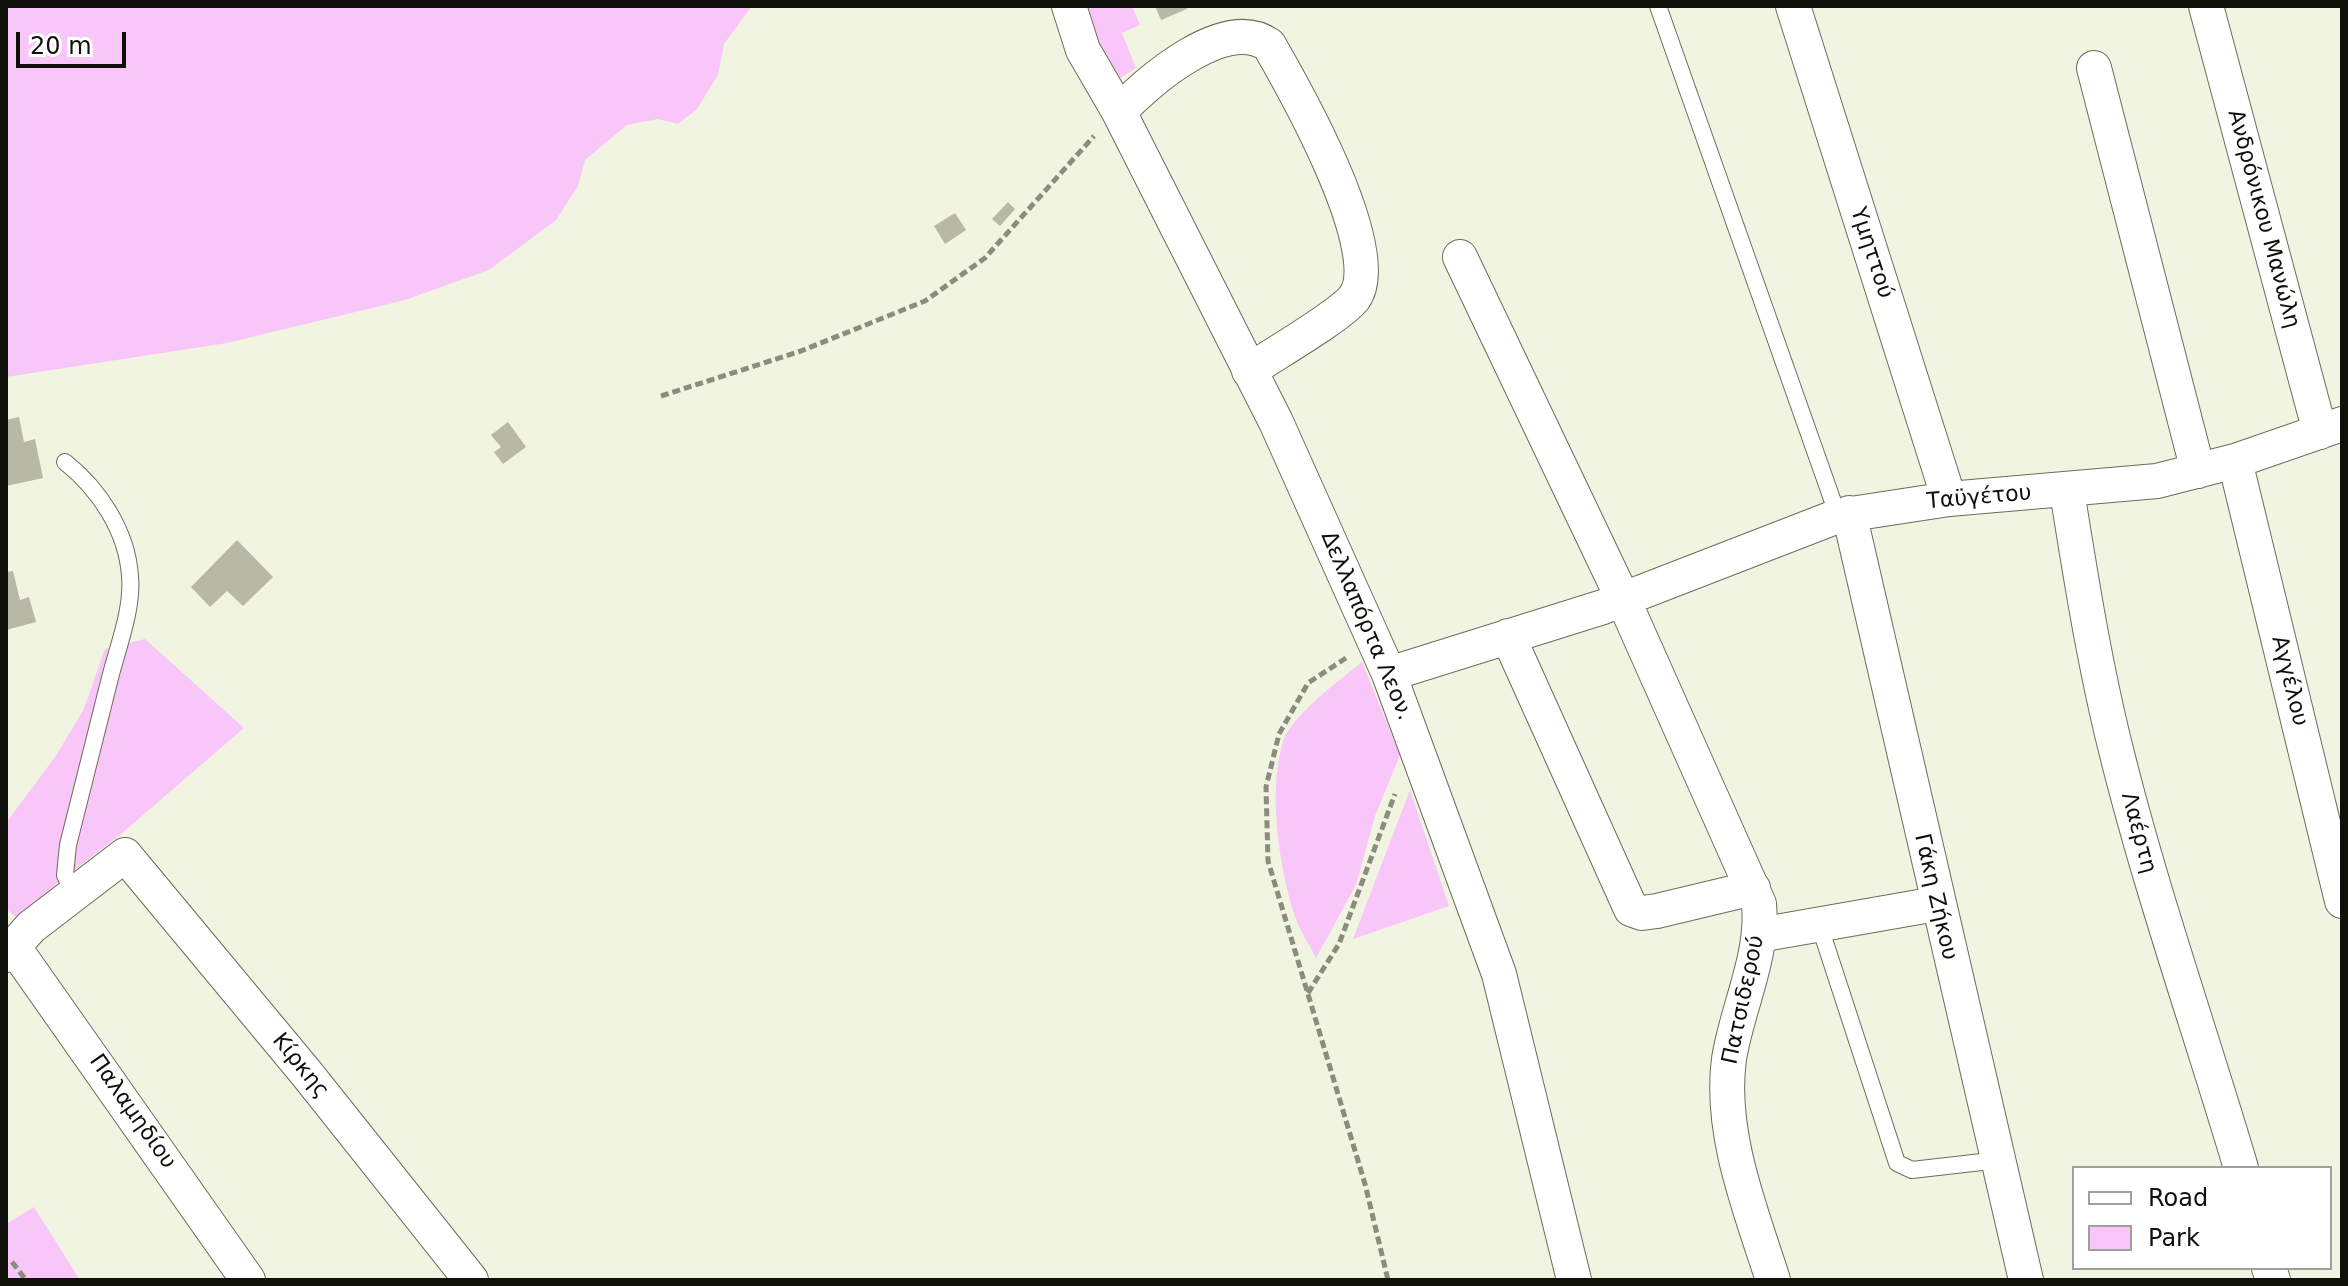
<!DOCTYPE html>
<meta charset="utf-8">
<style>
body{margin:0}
#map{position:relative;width:2348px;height:1286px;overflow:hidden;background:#f1f4e0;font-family:"DejaVu Sans",sans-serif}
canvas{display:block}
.frame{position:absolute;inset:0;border:8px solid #0f1009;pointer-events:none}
.legend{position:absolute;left:2072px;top:1166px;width:260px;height:104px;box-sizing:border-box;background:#fff;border:2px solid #9f9f9d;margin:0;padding:10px 14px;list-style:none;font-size:24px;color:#0f1009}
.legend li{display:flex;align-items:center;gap:16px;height:40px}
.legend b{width:40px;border:2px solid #9f9f9d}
.scale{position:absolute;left:16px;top:32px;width:110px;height:36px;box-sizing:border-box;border:4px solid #0f1009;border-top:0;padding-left:10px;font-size:24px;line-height:28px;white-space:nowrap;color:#0f1009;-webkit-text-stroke:6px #fff;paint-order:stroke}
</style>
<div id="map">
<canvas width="2348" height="1286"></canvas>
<div class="frame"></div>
<ul class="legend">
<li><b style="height:10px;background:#fff"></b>Road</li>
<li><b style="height:22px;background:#f9c6fa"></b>Park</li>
</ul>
<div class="scale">20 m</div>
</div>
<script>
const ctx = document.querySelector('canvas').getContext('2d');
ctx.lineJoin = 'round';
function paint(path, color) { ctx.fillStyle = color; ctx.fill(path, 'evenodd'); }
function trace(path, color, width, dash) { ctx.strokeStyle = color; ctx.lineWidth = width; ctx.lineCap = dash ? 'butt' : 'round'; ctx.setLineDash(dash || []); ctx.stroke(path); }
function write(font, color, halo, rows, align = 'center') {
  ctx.font = font + ' "DejaVu Sans",sans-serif'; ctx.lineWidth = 6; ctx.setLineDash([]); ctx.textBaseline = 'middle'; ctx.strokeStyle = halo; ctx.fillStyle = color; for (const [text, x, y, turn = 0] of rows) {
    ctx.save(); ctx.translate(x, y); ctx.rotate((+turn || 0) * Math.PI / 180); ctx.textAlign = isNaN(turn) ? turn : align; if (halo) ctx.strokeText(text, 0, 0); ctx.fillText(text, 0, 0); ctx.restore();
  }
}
paint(new Path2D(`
 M6,6h746l-28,38 -6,31 -21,34 -19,15 -20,-5 -31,6 -42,35 -7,26 -22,34 -67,50 -84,30 -178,43 -221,34z
 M1088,6h44l8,19 -18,8 14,35 -19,12 -20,-36z
 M145,639l99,89 -123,106 -66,51 -35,35 -14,-11v-86l49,-66 28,-46 22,-62z
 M1362,662l38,93 -25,61 -19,69 -40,73c-7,-14 -17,-29 -22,-44 -15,-48 -27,-126 -10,-175 9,-24 58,-61 78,-77z
 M1410,790l39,116 -96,33z
 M34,1207l46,73h-74v-56z`), '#f9c6fa');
paint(new Path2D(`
 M1155,6h31l1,3 -26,11z
 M1008,202l7,7 -15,17 -8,-7z
 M955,213l11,17 -21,14 -11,-18z
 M19,417l5,25 11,-3 8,39 -37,8v-66z
 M508,422l18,25 -23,17 -9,-12 7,-5 -10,-12z
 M237,540l36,37 -30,29 -16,-15 -17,16 -19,-20z
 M13,571l7,29 9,-3 7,25 -30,8v-58z`), '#b7b9a6');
const lane = new Path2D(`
 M1658,6l180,510
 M65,462c34,27 62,69 65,114 3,33 -12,70 -20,102 -14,56 -28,112 -42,167l-3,30 8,18
 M1819,924l78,239 15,7 87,-10`);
const street = new Path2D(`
 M1069,6l14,44 36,62 157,310 113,252 110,300 75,306
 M1793,6l156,493
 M2206,6l114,426
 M2094,68l104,403
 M1119,112c28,-30 106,-98 150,-67 26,45 119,209 85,253 -15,19 -82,57 -105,73
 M1460,257l163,342 136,305c5,52 -22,104 -30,155 -10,74 22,152 44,221
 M2235,461l107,440
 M2067,491c14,88 28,176 50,263 35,140 83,276 124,414
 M1849,513l177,767
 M1508,636l123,273 11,4 15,-2 96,-23
 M1389,674l214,-67 235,-91 111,-17 208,-18 78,-20 107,-37
 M1759,935l177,-31
 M13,946l235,334
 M6,955l25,-28 94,-72 182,219 164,206
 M2269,1268l4,12`);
trace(lane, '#6b6d5c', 18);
trace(street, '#6b6d5c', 36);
trace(new Path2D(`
 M661,396l140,-45 124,-50 60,-43 109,-122
 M1346,658l-38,25 -29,51 -13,53 2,74 97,323 23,96
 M1308,993l31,-49 56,-150
 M12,1262l14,18`), '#8a8c7e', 5, [8, 4]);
trace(lane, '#fff', 16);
trace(street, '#fff', 34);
write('22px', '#0f1009', '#fff', [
 ["Ανδρόνικου Μανώλη",2263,219,75],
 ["Υμηττού",1871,253,72],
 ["Ταϋγέτου",1979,498,-5],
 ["Δελλαπόρτα Λεον.",1366,626,67],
 ["Αγγέλου",2289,681,76],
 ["Λαέρτη",2138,833,75],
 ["Γάκη Ζήκου",1935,897,77],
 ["Πατσιδερού",1744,1000,-78],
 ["Κίρκης",300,1066,51],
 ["Παλαμηδίου",132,1112,55]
]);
</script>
